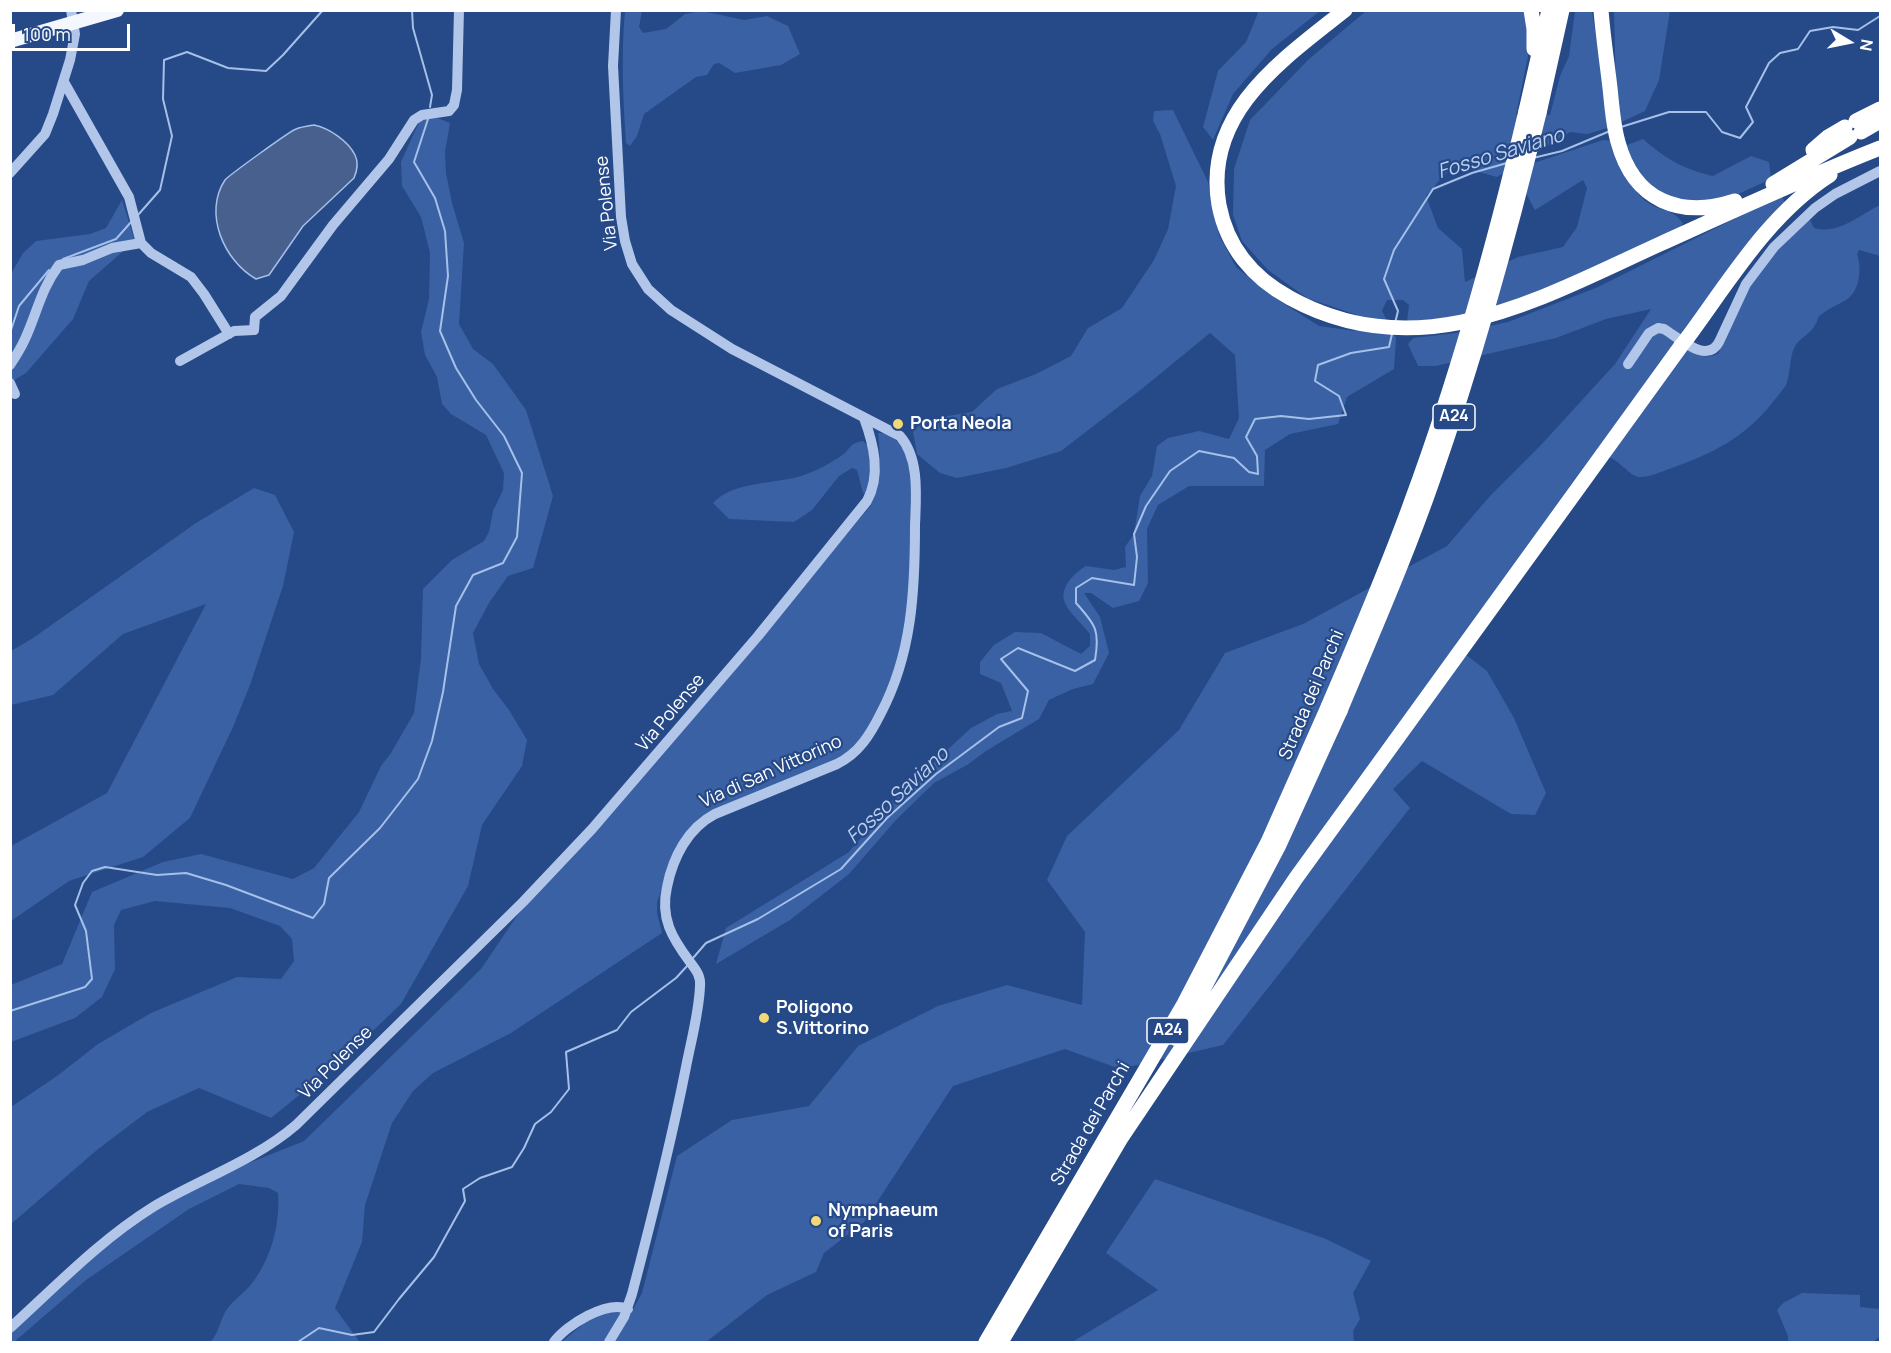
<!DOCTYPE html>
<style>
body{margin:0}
#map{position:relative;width:1891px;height:1353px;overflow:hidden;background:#264987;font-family:Manrope,sans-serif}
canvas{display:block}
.frame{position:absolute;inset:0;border:12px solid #fff;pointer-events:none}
.north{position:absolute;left:1819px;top:12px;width:60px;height:60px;-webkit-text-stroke:4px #264987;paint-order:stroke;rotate:100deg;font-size:16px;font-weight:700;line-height:24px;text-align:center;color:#fff}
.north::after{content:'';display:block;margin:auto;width:21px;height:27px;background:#fff;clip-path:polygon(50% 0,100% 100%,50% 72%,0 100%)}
.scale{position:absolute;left:12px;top:24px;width:118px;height:27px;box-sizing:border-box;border:3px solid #fff;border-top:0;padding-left:8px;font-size:18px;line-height:21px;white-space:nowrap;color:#fff;-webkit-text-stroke:4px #264987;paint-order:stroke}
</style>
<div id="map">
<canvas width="1891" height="1353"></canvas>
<div class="frame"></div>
<div class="north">N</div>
<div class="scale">100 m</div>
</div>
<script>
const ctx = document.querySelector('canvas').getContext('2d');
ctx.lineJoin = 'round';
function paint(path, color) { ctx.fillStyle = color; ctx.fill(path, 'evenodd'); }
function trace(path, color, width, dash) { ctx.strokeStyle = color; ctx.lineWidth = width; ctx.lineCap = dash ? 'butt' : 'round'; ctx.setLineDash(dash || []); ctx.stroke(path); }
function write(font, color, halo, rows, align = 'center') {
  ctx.font = font + ' Manrope,sans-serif'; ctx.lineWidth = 4.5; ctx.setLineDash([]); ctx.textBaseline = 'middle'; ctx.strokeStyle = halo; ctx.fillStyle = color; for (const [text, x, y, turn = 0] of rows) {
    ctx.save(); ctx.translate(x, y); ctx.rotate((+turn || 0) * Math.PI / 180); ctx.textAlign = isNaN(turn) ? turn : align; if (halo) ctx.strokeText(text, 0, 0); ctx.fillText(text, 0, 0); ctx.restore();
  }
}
paint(new Path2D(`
 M625,11h17l-3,16 4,6 23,-4 19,-15 17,-3 42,9 23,-4 21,10 12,28 -19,11 -46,8 -16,-10 -5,1 -7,11 -11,2 -52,37 -7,22 -7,10 -4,-3c-3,-45 -5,-88 -1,-132z
 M1256,11h64l-48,38 -39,45 -20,46 -10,-13 15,-56 28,-29 12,-29z
 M1366,11h159l6,31 -15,73h34l10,-39 9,-20 6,-45h17l13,85 11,-2 -2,-83h56l-11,69 -14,31 -34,16 -24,7 -17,-2 -73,45 -40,-11 -12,8 -19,22 12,32 24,21 3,33 53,-25 45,-10 14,-20 10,-39 -4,-8 -48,30 -12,-22 11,-25 69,-23 8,1c7,16 22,52 36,61 14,10 25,6 36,21l-5,7 -175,77 -55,12 -41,3 2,-17 -6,-5h-16l-5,11 14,27 -2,31 -47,28 -9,27 -48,10 -25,16 -1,36h-75l-31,19 -11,24 1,54 -9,18 -26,7 -22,-15h-7l16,24 9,36 -16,31 -20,5 -24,11 -10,19 -53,32 -19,14 -33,18 -38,37 -47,54 -59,46 -74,44 10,-36 123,-76 44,-52 78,-72 26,-14 15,-3 -11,-28 -21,-9v-12l14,-17 21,-13 26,1 40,21 9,-8v-12c-6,-8 -21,-22 -24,-29 -9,-16 8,-32 20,-39l28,4 12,-3 -1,-20 9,-13 6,-38 12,-20 5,-30 11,-8 31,-7 30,8 10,-21 -4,-63 -25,-22 -67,55 -82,63 -55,17 -49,10 -17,-5 -23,-19 -4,-22 11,-12 48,-8 25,-23 39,-15 35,-18 17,-28 34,-20 32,-48 14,-31 8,-43 -16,-52 -7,-13 1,-10 19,-1 35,72 11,53 17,32 36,29 47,30 36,5 2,-16 -50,-17 -39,-28 -26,-29 -9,-26 1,-46 16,-49 58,-60z
 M424,117h11l15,6 -5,29 1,21 6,30 12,40 -5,81 14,25 20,15 33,46 27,86 -20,72 -25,8 -19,27 -16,30 6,31 14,25 16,21 18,30 -5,26 -40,59 -14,61 -67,118 -62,59 -68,55 -72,-30 -52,24 -50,38 -86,74v-117l46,-31 41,-32 53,-31 86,-36 44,2 13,-18 -2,-22 -12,-13 -50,-18 -75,-7 -34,9 -7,15 1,44 -13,28 -27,21 -64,24v-57l51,-21 30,-72 71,-30 38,-8 92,25 21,-11 45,-56 22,-46 10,-13 23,-40 7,-55 2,-69 29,-29 32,-19 5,-9 4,-21 10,-21 1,-17 -18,-38 -35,-21 -9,-10 -5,-27 -12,-22 -4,-23 8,-33 1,-46 -9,-36 -19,-31 -1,-24 18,-40z
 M1643,139c23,20 40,30 70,37l38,-20 18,6 2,17 -48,22 -25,4 -48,-14 -21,-31 -2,-15z
 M1782,195l4,12 -321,447 22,17 27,47 32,75 -11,22 -24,-1 -89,-53 -29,28 17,19 -187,237 -103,24 -55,-20 -112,37 -89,136 -40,31 -8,19 -49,23 -61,47h-91l27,-49 35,-137 55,-36 77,-14 49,-60 80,-40 69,-21 75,20 3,-73 -38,-52 20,-44 112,-106 46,-77 78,-29 144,-78 43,-50 50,-50 75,-82 36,-55 -45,10 -50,19 -120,28h-18l-10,-22 5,-6 43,-5 52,-11 90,-35z
 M122,200l13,41 -46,40 -16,38 -47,54 -15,9v-108l12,-21 13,-12 54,-7 16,-6z
 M1880,205v51l-21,-6 -2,4c5,15 3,37 -11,46 -8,5 -17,8 -24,14 -5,3 -4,7 -7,11 -3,7 -11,11 -16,16 -11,11 -7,30 -13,44 -4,6 -9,12 -14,18 -26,34 -62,52 -103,66 -9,3 -21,9 -30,8 -9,-1 -18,-15 -30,-20l79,-109c11,8 17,11 30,6l30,-66 33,-45 28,-25 5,10c25,7 45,-13 66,-23z
 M878,433h8l14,10 6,12 5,22 -1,131 -21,81 -23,44 -25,25 -127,52 -39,43 -18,49v11l5,20 -151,100 -78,40 -20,18 -21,32 -27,82 -3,37 -27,66 24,33 -14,1h-135c9,-8 10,-23 17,-33 7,-10 19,-17 26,-27 19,-26 27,-58 25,-89l-9,-5 -30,-4 -50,25 -103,71 -72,62h-3v-8l75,-71 50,-42 83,-46 85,-34 177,-172 44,-65 236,-266 110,-133c10,-23 10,-46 7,-72z
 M863,441l7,7 2,33 -4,13 -5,-1 -6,-23 -5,-2 -13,8 -27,34 -18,12 -65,-3 -16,-16c22,-23 62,-18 91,-28 12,-4 27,-12 37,-19 10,-7 8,-13 22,-15z
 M254,488l21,7 19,37 -11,54 -33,99 -17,42 -43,91 -47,39 -74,24 -58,40v-75l96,-53 99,-189 -83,30 -70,61 -42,10v-54l22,-13 163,-115z
 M1155,1179l171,60 45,22 -18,32 7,26 -7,12 1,11h-282l86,-52 -52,-37z
 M1802,1293l58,2v12l20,2v27l-7,6h-85v-6l-11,-26 6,-7z
 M616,1308l5,2 -5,15 -12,17h-42l22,-19z`), '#3a61a4');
const water = new Path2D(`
 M314,125c15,3 34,16 41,30 4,8 2,16 -1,23l-51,48 -34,49 -13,4c-32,-18 -53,-66 -31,-99 3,-4 65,-49 71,-51 5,-2 12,-3 18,-4z`);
paint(water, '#48608d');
trace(water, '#a5c0e9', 1.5);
trace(new Path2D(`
 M412,10l1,18 19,67 -2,12
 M1621,127l48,-15h37l16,20 18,6 13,-16 -7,-15 23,-44 11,-10 18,-4 12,-18 23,-4 25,3 22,-14
 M1533,158l29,-7 48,-20
 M138,215l22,-25 12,-54 -9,-37 1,-39 23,-8 41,16 38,3 17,-16 40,-45
 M63,259l53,-20 16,-18
 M1395,323l3,-12 -14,-32 10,-29 39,-61 39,-16 35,-10
 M10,333l9,-27 30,-36
 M693,958l13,-15 52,-24 83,-50 46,-51 49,-44 63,-47 23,-9 6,-27 -27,-32 17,-11 57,23 20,-11c5,-29 1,-35 -19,-57v-15l16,-10 42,7 3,-28 -3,-23 12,-28 24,-35 29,-20 35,7 15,14 9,2 -1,-18 -11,-19 9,-18 26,-3 28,3 37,-4 -7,-19 -24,-15 3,-16 33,-12 38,-6 3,-13
 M10,1011l75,-24 7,-8 -6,-48 -11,-26 8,-22 9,-12 13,-4 52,8 29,-2 40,12 87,33 11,-14 5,-26 51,-50 38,-49 14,-38 11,-49 13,-86 17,-31 30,-12 14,-26 5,-64 -18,-37 -28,-36 -20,-32 -16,-37 8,-55 -3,-45 -10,-33 -21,-36 14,-43
 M298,1342l21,-14 33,7 22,-3 25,-33 35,-42 31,-56 -2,-12 17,-11 32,-11 12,-19 11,-24 16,-12 18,-23 -3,-37 51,-22 14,-18 45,-34 12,-13`), '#a5c0e9', 2);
trace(new Path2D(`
 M64,82l65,115 12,46 10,10 40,24 13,17 25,40
 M10,173l35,-39 8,-20 17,-54 5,-26 -4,-24
 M180,361l54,-30 20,-1 1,-13 26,-21 52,-71 56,-66 25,-39 8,-5 27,-4 5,-6 3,-15 2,-80
 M1628,364l21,-31 9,-5 6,1c15,9 43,36 55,13l27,-58 28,-37 41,-39 20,-14 45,-23
 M10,365c6,-9 11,-17 15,-26 12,-26 16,-50 34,-74l24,-5 29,-12 29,-5
 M10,383l5,11
 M10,1328c46,-42 90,-88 143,-121 47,-28 101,-46 143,-82l227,-223 69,-73 166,-193 109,-135c14,-26 7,-56 -3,-83
 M554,1342c12,-17 53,-42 74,-33
 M609,1342l15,-25 8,-23c20,-76 39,-151 54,-227 5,-26 13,-54 14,-81 1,-10 -4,-16 -10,-24 -18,-24 -30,-44 -23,-75 6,-30 21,-59 48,-73l122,-50c22,-11 33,-29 44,-51 31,-59 34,-122 34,-188 1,-28 5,-66 -15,-89l-168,-87 -61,-39 -23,-21 -16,-25 -7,-23 -4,-24 -8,-151 3,-56`), '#b1c6e9', 10);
trace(new Path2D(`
 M10,41l107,-31`), '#f4f7fe', 14);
trace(new Path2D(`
 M1345,10c-63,50 -142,103 -126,195 8,42 34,73 71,93 130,71 249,1 370,-54 73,-33 146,-67 220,-96
 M1531,10l3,19v20
 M1601,10c2,26 6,52 9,78 2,18 3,37 8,54 16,59 62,77 117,59
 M1526,111l23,-101
 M1539,113l23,-103
 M1856,121l24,-12
 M1861,132l19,-11
 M1813,150l15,-13 17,-10
 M1773,184l77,-47
 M1688,337c42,-57 81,-123 142,-162
 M1177,1039l102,-194 61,-134
 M1119,1141l177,-263 385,-532
 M986,1342l198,-338 84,-162 60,-135
 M1001,1342l123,-209`), '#fff', 15);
trace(new Path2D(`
 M1681,346l7,-9
 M1328,707c29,-68 59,-137 84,-207 47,-127 83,-258 114,-389
 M1340,711c32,-77 66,-154 93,-232 42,-120 76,-242 106,-366`), '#fff', 15);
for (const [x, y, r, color] of [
 [898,424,6,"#f2d876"],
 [764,1018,6,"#f2d876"],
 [816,1221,6,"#f2d876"]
]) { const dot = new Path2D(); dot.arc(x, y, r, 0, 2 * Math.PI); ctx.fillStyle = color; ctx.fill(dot); trace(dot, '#264987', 2); }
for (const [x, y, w] of [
 [1454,417,42],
 [1168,1031,42]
]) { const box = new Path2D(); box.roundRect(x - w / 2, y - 13, w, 26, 4.5); ctx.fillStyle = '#264987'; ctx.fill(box); trace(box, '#fff', 1.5); }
write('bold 16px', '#fff', null, [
 ["A24",1454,417],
 ["A24",1168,1031]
]);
write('18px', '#fff', '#264987', [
 ["Via Polense",607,203,-96],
 ["Strada dei Parchi",1312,695,-67],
 ["Via Polense",671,713,-50],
 ["Via di San Vittorino",771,772,-24],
 ["Via Polense",336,1063,-45],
 ["Strada dei Parchi",1091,1124,-60]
]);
write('bold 18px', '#fff', '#264987', [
 ["Porta Neola",910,424],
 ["Poligono",776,1008],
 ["S.Vittorino",776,1029],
 ["Nymphaeum",828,1211],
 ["of Paris",828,1232]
], 'left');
write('italic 20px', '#bdd0f0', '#264987', [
 ["Fosso Saviano",1501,154,-17],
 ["Fosso Saviano",898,796,-43]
]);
</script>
